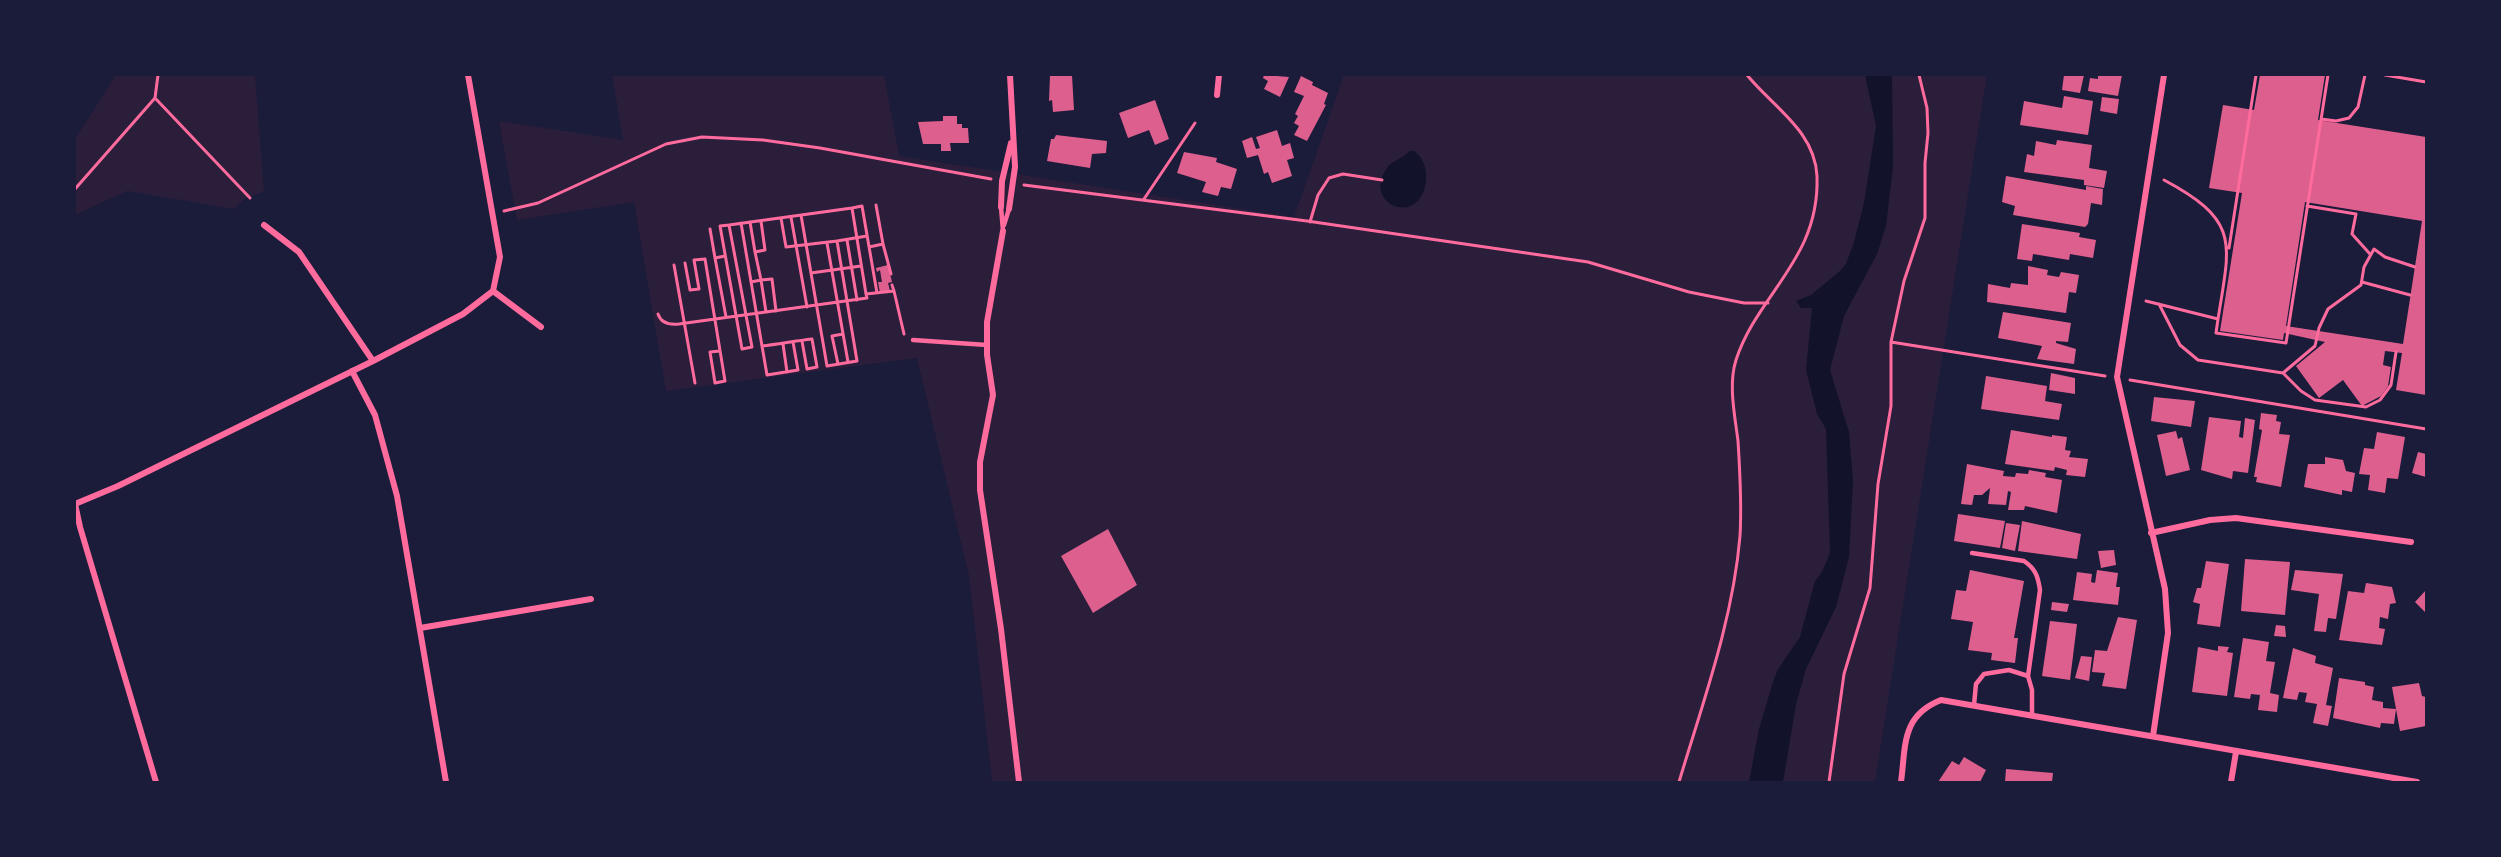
<!DOCTYPE html>
<style>
body{margin:0}
#map{position:relative;width:2501px;height:857px;overflow:hidden;background:#1b1b3a;font-family:"Open Sans",sans-serif}
canvas{display:block}
.frame{position:absolute;inset:0;border:76px solid #1b1b3a;pointer-events:none}
</style>
<div id="map">
<canvas width="2501" height="857"></canvas>
<div class="frame"></div>
</div>
<script>
const ctx = document.querySelector('canvas').getContext('2d');
ctx.lineJoin = 'round';
function paint(path, color) { ctx.fillStyle = color; ctx.fill(path, 'evenodd'); }
function trace(path, color, width, dash) { ctx.strokeStyle = color; ctx.lineWidth = width; ctx.lineCap = dash ? 'butt' : 'round'; ctx.setLineDash(dash || []); ctx.stroke(path); }
paint(new Path2D(`
 M116,75h139l9,117 -17,5 -13,12 -107,-18 -52,24v-76z
 M612,75h272l15,81 395,61 50,-142h643l-112,707h-883l-23,-206 -52,-218 -251,33 -32,-189 -117,18 -18,-99 124,19z`), '#2a1e3b');
paint(new Path2D(`
 M1865,75h27l1,91 -7,60 -9,28 -33,62 -14,54 19,62 4,49 -4,76 -13,50 -30,62 -10,35 -13,78h-34l10,-53 14,-47 5,-13 22,-32 15,-56 7,-9 8,-19 -4,-124 -9,-15 -11,-44 6,-62h-11l-5,-7 15,-6 30,-25 5,-6 8,-22 10,-39 12,-77z
 M1409,151h5c10,7 13,18 12,30 -6,48 -65,23 -39,-13 5,-8 16,-9 22,-17z`), '#12122b');
paint(new Path2D(`
 M1050,75h22l2,35 -21,2 -1,-12 -3,1z
 M1264,75l25,2 -9,20 -16,-8 4,-8 -5,-3z
 M2064,75h20l-4,18 -18,-3z
 M2098,75h24l-4,21 -30,-5 2,-13 8,1z
 M2260,75h65l-7,45 108,17v258l-30,-5 6,-37 -17,-2 -2,14 8,2 -3,19 -7,10 -19,10 -19,-26 -24,18 -23,-32 29,-24 -41,-9 -1,7 -63,-9 22,-138 -33,-5 14,-83 31,5zM2305,202l117,19 -19,123 -117,-18z
 M1301,76l12,6 -1,3 16,8 -4,11 2,1 -19,36 -13,-6 5,-9 -5,-3 4,-7 -3,-2 9,-18 -10,-4z
 M2064,96l29,5 -5,34 -68,-10 4,-24 38,7z
 M2102,97l17,2 -2,15 -17,-3z
 M1155,100l14,39 -14,6 -6,-15 -21,8 -9,-25z
 M943,116h14v8h5v4h6l1,15h-19l1,8h-10v-7h-18l-5,-22 25,-1z
 M1277,130l5,16 8,-3 4,15 -7,2 5,16 -20,7 -4,-11 -4,2 -6,-19 -11,3 -5,-17 10,-4 4,12 4,-1 -4,-11z
 M1056,135l51,6 -1,12 -14,1 -2,14 -43,-7 4,-22h3z
 M2057,140l35,5 -3,23 18,3 -3,17 -20,-3v-5l-60,-8 3,-18 7,2 2,-15 20,4z
 M1184,152l33,6 -1,4 21,7 -6,20 -10,-2 -3,9 -16,-4 4,-10 -29,-9z
 M2006,176l80,14v-4l17,3 -1,16 -11,-2 -3,21 -3,3 -72,-12 2,-9 -13,-4z
 M2022,224l58,9 -1,4 17,3 -3,18 -23,-4 -1,6 -36,-6 -1,7 -15,-2z
 M888,265l4,17 -4,1 2,8 -10,2 -2,-11h4l-2,-12 -3,2 -1,-4z
 M2028,266l20,4 -1,5 12,2 2,-5 18,3 -3,18 -7,-1 -3,21 -79,-11 1,-18 22,4 1,-5 17,2z
 M2003,312l68,11 -3,19 -12,-1v2l20,6 -2,15 -37,-5 5,-13 -44,-8z
 M2051,373l24,5v16l-26,-4z
 M1986,376l61,10 -2,15 17,3 -3,16 -78,-11z
 M2154,397l41,4 -4,26 -40,-6z
 M2261,413l16,2 -1,6 5,1 -2,12 11,1 -9,52 -25,-5 1,-5h-3l8,-47 -3,-1z
 M2209,417l32,4 -2,16 4,1 2,-20 10,2 -7,53 -15,-2 -1,8 -31,-9z
 M2011,430l41,7v-2l15,2 -2,13 6,1 -2,6 19,2 -3,18 -19,-2 1,-5 -12,-3 -1,4 -49,-7z
 M2176,431l2,8 4,-2 8,33 -24,6 -9,-41z
 M2377,432l28,5 -7,42 -11,-1 -2,15 -17,-3 2,-15 -11,-1 5,-26 10,1z
 M2418,452l8,2v23l-14,-4z
 M2325,457l18,3 3,11 9,2 -3,19 -10,-2v5l-38,-8 4,-23h17z
 M1967,464l37,7 -1,5 12,1 1,-4 12,1 1,-4 17,3 -1,4 17,3 -5,33 -32,-7 -1,4h-16l3,-18 -3,-1 -2,14 -18,-1 2,-16 -8,7h-8l-2,10 -11,-1z
 M1958,514l47,7 -5,27 -46,-7z
 M2022,521l59,13 -4,25 -59,-8z
 M2006,523l14,2 -5,26 -13,-3z
 M1108,529l29,56 -44,28 -32,-57z
 M2114,550l2,15 -15,3 -3,-17z
 M2245,559l45,3 -5,53 -44,-4z
 M2206,561l23,3 -9,63 -23,-3 3,-20 -7,-2 4,-14h4z
 M1970,570l54,11 -10,57h4l-3,25 -24,-3 1,-7 -24,-3 5,-28 -22,-3 5,-29 10,1z
 M2097,570l21,3 -2,14h4l-2,18 -45,-5 4,-28 15,2 -1,8 4,1z
 M2295,570l48,4 -7,45 -8,-1 -2,14 -12,-1 5,-37 -28,-4z
 M2366,583l26,4 4,16 -6,1 -2,15 -8,-2 -1,11 6,1 -3,16 -43,-5 9,-49 16,2z
 M2426,590v23l-11,-11z
 M2052,602l17,2 -2,8 -16,-2z
 M2118,617l19,3 -11,69 -24,-3 3,-13 -13,-1 3,-22 12,1z
 M2050,621l27,3 -7,56 -28,-4z
 M2276,625l9,1 1,11 -12,-1z
 M2243,638l26,4 -3,19 9,1 -5,31 9,2 -2,17 -19,-2 2,-15 -9,-1 -1,5 -16,-2z
 M2218,646l11,1 -2,5 6,1 -6,43 -35,-4 6,-45 20,4z
 M2293,648l23,8 -1,7 18,5 -7,37 6,1 -4,20 -15,-3 4,-19 -12,-2 2,-9 -8,-1 -2,8 -14,-2z
 M2081,656l11,1 -3,24 -14,-3z
 M2339,678l26,4v3l9,2 -2,13 11,2v6l13,1 -4,-22 27,-4 3,13 4,1v29l-26,5 -4,-22 -2,15 -13,-1 -1,5 -47,-10z
 M1964,757l22,13 -6,12h-42l14,-21 7,4z
 M2006,769l47,4 -1,9h-47z`), '#dd5f8e');
trace(new Path2D(`
 M158,75l-3,23 95,100
 M2385,75l41,7
 M2321,119l15,2 13,-3 9,-11 7,-32
 M1024,185l283,36 281,41 101,30 55,11h24
 M75,189l80,-91
 M1144,199l51,-76
 M2307,206l49,8 -4,20 18,20
 M504,211l34,-8 128,-59 36,-7 61,3 57,8 171,31
 M801,215l10,58
 M791,217l16,90
 M781,218l5,29 51,-6
 M750,222l5,30
 M1310,222l8,-27 11,-17 14,-4 39,6
 M741,223l21,123c17,-2 33,-5 50,-7l5,28 -10,2 -5,-28
 M729,225l-9,1 22,123 10,-2 -23,-122 123,-17
 M710,229l5,29 10,-2
 M847,240l10,60
 M827,243l21,119
 M883,244l8,30
 M869,247l14,-3 -7,-39
 M2229,248l27,-173
 M715,258l11,59
 M685,263l5,27 9,-1 -5,-29 11,-1 20,122 -10,2 -5,-31 10,-1
 M674,265l21,118
 M861,266l-50,7 16,93 30,-5 -20,-120 30,-5
 M751,282l10,-2 -6,-28 10,-2 -4,-29
 M2362,282l48,13
 M892,285l2,6
 M877,293l-15,-87 -10,2 14,86 28,-3 10,43
 M2146,301l72,18c12,-76 23,-98 -54,-139
 M2159,304l21,41 18,15 85,13 32,-27 4,-18 9,-19 33,-24 3,-18 10,-18 11,8 30,10
 M766,312l-5,-32 11,-1 4,32
 M658,314c3,9 12,11 21,10l188,-26 -1,-4
 M2218,319l-2,14 70,10 42,-268
 M1891,342l214,34
 M783,344l4,28
 M762,346l5,29 31,-5 -5,-28
 M838,364l-6,-28 11,-2
 M2283,373l18,18 14,9 51,7 14,-7 11,-15 5,-33
 M2130,380l296,49
 M1679,782c24,-80 54,-162 61,-246 2,-32 0,-63 -2,-95 -3,-25 -10,-56 -2,-81 22,-67 84,-101 81,-184 -2,-45 -44,-69 -70,-101
 M1829,782l15,-108 26,-86 8,-104 13,-78v-64l13,-61 21,-63v-55l3,-30 -1,-25 -8,-33`), '#ff6b9d', 3);
trace(new Path2D(`
 M1001,207l2,24
 M1004,225l5,-16
 M913,340l74,5
 M1972,553l52,8c12,8 14,16 16,29l-12,86 4,14v26
 M1974,705l2,-21 8,-10 25,-4 19,6`), '#ff6b9d', 4.5);
trace(new Path2D(`
 M1217,95l2,-20
 M1001,207l1,-26 9,-38
 M1009,209l6,-42 -5,-92
 M264,225l35,27 74,109
 M1003,231l-16,91v33l6,40 -13,67v28l21,139 18,153
 M493,291l48,36
 M352,371l23,44 22,81 49,286
 M75,504l43,-18 255,-125 90,-47 30,-23 7,-34 -32,-182
 M75,504l5,23 76,255
 M2151,533l59,-13 26,-2 175,24
 M420,628l171,-29
 M2153,736l15,-103 -3,-44 -48,-212 47,-302
 M1901,782c5,-37 0,-66 40,-82l476,82
 M2231,782l5,-30`), '#ff6b9d', 6);
</script>
